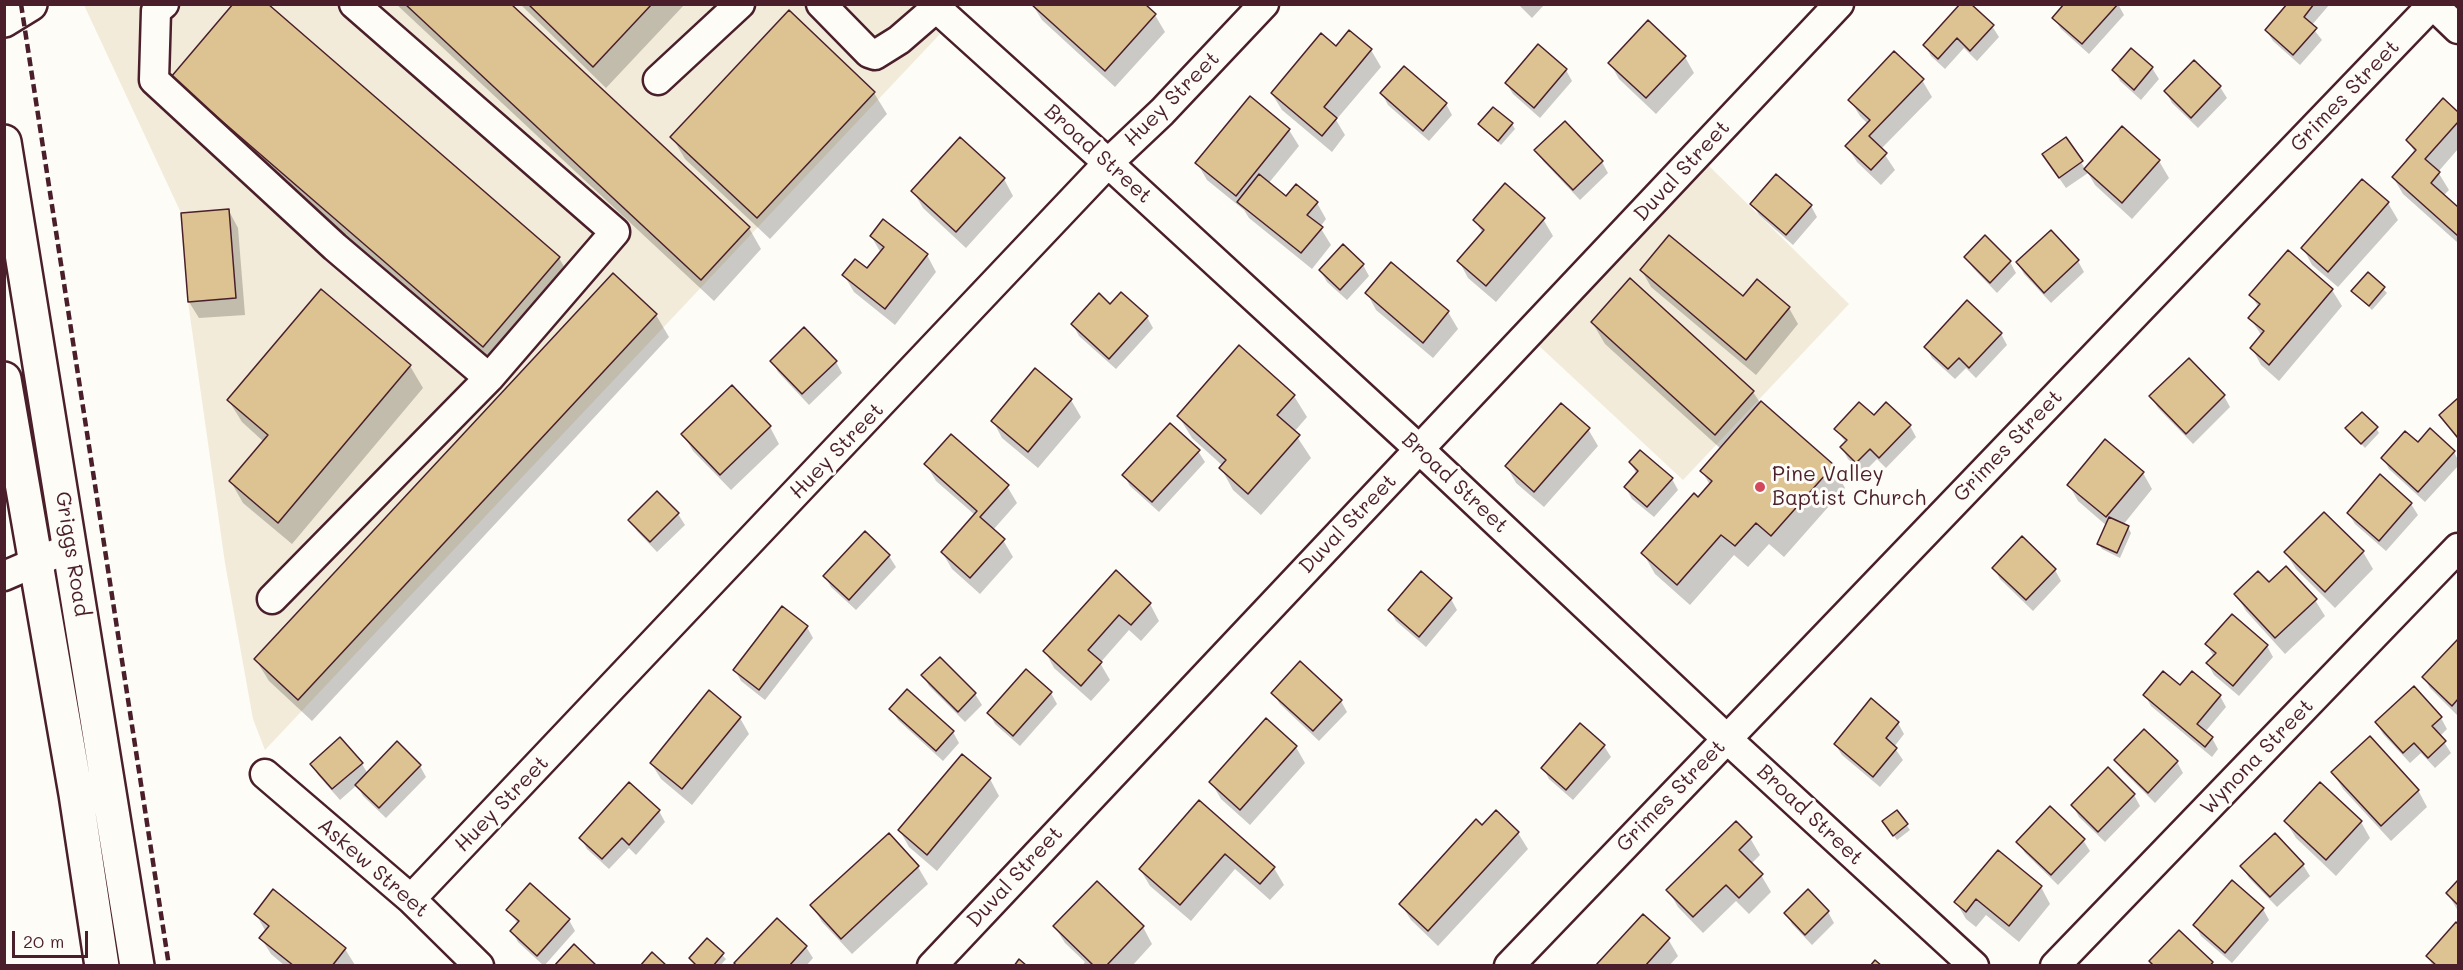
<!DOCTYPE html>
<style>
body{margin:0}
#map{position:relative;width:2463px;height:970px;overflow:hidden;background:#fdfcf7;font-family:Mali,sans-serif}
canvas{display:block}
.frame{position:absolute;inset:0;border:6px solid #4a1f2b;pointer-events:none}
.scale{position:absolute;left:12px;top:931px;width:76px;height:27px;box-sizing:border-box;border:3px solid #4a1f2b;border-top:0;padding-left:8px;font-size:18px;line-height:21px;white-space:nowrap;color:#4a1f2b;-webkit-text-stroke:4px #fdfcf7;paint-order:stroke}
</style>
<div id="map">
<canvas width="2463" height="970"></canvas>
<div class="frame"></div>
<div class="scale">20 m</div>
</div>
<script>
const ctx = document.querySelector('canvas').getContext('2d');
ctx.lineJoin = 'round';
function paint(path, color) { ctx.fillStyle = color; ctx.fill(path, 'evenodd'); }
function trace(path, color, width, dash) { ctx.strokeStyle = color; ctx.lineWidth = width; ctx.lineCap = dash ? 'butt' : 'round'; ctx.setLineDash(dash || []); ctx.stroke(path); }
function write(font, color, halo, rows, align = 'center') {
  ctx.font = font + ' Mali,sans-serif'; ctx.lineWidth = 6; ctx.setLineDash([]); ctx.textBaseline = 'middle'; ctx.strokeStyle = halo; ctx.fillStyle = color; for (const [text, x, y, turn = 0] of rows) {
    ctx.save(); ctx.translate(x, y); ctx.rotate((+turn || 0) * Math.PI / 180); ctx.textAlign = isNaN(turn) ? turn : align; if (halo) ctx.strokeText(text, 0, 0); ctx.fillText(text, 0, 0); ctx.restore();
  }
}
paint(new Path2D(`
 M909,4l31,30 -675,716 -12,-31 -28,-156 -37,-261 -7,-89 -97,-208z
 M1705,162l144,142 -166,176 -146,-136z`), '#f3ebd9');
paint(new Path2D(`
 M396,4h112l241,224 12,21 -47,52z
 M520,4h165l-79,84z
 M1032,4h111l12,11 10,17 -50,55 -73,-67z
 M1518,4h27l-13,14z
 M2066,4h52l6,11 -35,39 -28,-25 -7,-11z
 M2289,4h41l-19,22 11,14 -22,25 -27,-24 -7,-11z
 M1992,26l7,11 -22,24 -13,-13 -19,21 -14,-13 -6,-11z
 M1349,32l22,18 10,17 -45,53 9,15 -13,17 -50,-42 -10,-16 64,-46z
 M2131,50l21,18 7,11 -18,21 -21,-19 -6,-11z
 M1685,57l9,16 -38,41 -37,-35 -9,-16z
 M2194,62l26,25 7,11 -29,30 -26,-25 -6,-11z
 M1566,70l6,11 -32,37 -27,-24 -7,-11z
 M173,77l386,181 13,22 -76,88 -311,-269z
 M1922,80l10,17 -51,52 14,21 -14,15 -24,-23 -10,-16 21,-22 -8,-8 -10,-16z
 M874,93l13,21 -117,125 -85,-80 -13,-22z
 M1382,94l64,10 6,11 -23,26 -41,-36z
 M2443,100l15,14v35l-20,23 11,18 -6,6 15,13v34l-55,-49 -10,-17 22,-24 -7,-13z
 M1565,123l37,39 6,11 -28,27 -37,-39 -7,-11z
 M1480,124h32l3,5 -14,16z
 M2122,128l37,33 10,17 -37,41 -37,-34 -7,-12 -22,15 -16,-23 31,-3 4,7z
 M1289,130l10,16 -31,38 19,15 30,4 9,16 -6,8 11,18 -19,24 -63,-51 -5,-8 -37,-30 -10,-17z
 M1004,179l9,17 -47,52 -43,-40 -10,-17z
 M2363,181l25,22 10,17 -60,67 -26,-22 -9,-17z
 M1752,204l59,2 6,11 -24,28 -34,-30z
 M229,211l9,17 7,87 -46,3 -10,-16z
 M1543,219l10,17 -57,66 -28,-24 -9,-17 24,-27 -8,-14z
 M2051,232l27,29 6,11 -33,31 -27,-29 -6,-11z
 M871,236l56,19 9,17 -41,53 -41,-33 -10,-17 24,-5 13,-17z
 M1966,257l44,5 6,11 -19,20 -24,-25z
 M1363,265l6,11 -22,24 -20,-18 -7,-12z
 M1642,271l101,27 46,10 9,16 -42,51 -105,-88z
 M2368,274l19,19 -15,17 -19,-19z
 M613,275l43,40 13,22 -357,384 -43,-40 -13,-21z
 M2332,290l10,16 -63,75 -18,-16 -9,-17 10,-12 -12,-18 9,-10 -8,-13z
 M1367,293l81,19 10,17 -25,29 -57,-48z
 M1121,294l26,23 6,11 -37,41 -37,-33 -6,-11 37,-19z
 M1592,322l161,70 8,12 72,62 12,22 -61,69 -15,-13 -21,23 -14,-12 -44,50 -35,-31 -12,-21 67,-68 -8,-14 19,-22 -116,-105z
 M2001,334l6,11 -31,33 -10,-10 -11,11 -23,-21 -6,-11z
 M772,361l64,1 6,11 -33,32 -31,-33z
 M410,366l13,22 -131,156 -49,-41 -12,-21 33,-40 -22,-20 -13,-21z
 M732,388l38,39 9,17 -48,46 -38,-39 -10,-17z
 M1294,396l13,21 -13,15 17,26 -50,57 -28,-25 -12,-22 2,-2 -31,-28 -13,-21z
 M2224,396l6,11 -37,37 -35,-36 -7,-11z
 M1071,400l10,17 -43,51 -36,-30 -9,-17z
 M2458,400v40l-17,-24z
 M1874,417l36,9 6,11 -30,31 -9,-9 -14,14 -15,-14 -6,-11 4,-5 -10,-14z
 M2376,428l3,5 -14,15 -18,-19z
 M1588,429l10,17 -54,61 -28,-24 -9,-16z
 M2430,430l24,22 4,8v6l-33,36 -36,-33 -6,-11 35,-14z
 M1198,451l7,11 -46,50 -29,-26 -6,-11z
 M1631,463l41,16 6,11 -24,27 -22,-18 -6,-11 11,-13z
 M926,464l81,22 10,17 -24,27 10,10 10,17 -33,37 -28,-25 -10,-17 33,-37 -39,-34z
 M2143,473l9,16 -29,36 5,2 3,6 -11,25 -18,-9 -3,-5 8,-18 -29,-25 -9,-16z
 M2380,476l31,28 7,11 -32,36 -31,-27 -7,-11z
 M657,493l21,21 7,11 -28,27 -20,-21 -7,-11z
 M2324,514l39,38 10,17 -38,39 -39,-39 -10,-16z
 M889,556l7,11 -40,43 -25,-23 -6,-11z
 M1994,568l61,2 6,11 -28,30 -33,-32z
 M1116,573l34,31 9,17 -18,20 -12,-11 -29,33 10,17 -19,21 -37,-33 -9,-17z
 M1422,573l29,26 6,11 -31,37 -30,-26 -6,-11z
 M2236,594l79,6 10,16 -40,38 -39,-43z
 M807,627l6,11 -48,62 -24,-19 -6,-11z
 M2458,641v75l-28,-28 -6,-11z
 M2207,645l60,1 6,11 -34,39 -25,-21 -6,-11 6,-7z
 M940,659l35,35 7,11 -17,17 -36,-36 -6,-11z
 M2181,687l39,9 6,11 -21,25 7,6 6,11 -6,8 -61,-51 -6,-11z
 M1051,693l6,11 -37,42 -25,-22 -6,-11z
 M1273,693l68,8 6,11 -28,29 -39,-37z
 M891,709l62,23 6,11 -16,18 -45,-41z
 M740,718l9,16 -57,71 -31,-26 -10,-16z
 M2441,718l6,11 -7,7 11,17 -16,15 -14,-15 -11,10 -27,-29 -6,-11z
 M1898,723l6,11 -10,13 9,13 -23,27 -38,-32 -7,-11z
 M1581,725l23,21 7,11 -38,43 -24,-21 -6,-11z
 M1296,747l9,16 -55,62 -29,-26 -10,-17z
 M2116,760l61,2 6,11 -28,30 -32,-32z
 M312,764h50l6,10 52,-8 6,11 -40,41 -23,-22 -6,-11 -17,15 -22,-25z
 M2333,773l85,17 9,17 -36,34 -48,-52z
 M990,779l9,17 -62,75 -28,-24 -9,-16z
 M629,784l30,27 6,11 -29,33 -7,-7 -20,21 -22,-20 -6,-11z
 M2134,795l6,11 -35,36 -26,-25 -6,-11z
 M1199,802l75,66 10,17 -14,15 -35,-31 -44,52 -41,-35 -10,-17z
 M1897,812l13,18 -13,10 -10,-14z
 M2286,822h75l9,16 -34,38 -40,-38z
 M1482,827l36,6 10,16 -90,97 -27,-26 -10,-16z
 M889,835l29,32 10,17 -76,70 -30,-32 -10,-17z
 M2275,835l28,30 7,11 -33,31 -28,-29 -7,-11z
 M1750,838l10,17 -9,9 10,11 10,17 -22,22 -13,-13 -33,32 -25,-26 -10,-17z
 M2083,840l7,11 -32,34 -33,-32 -7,-11z
 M2458,882v29l-10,-17z
 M2041,887l9,17 -31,38 -33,-27 -10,12 -10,-8 -10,-17z
 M2263,909l6,11 -37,43 -31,-27 -6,-11z
 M508,910l61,10 6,11 -31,35 -26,-24 -6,-11 6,-7z
 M1828,912l6,11 -22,22 -20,-21 -6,-11z
 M256,914l89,35 10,16 -70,1 -14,-12 -10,-16 5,-6z
 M777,920l29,27 7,11 -7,8h-68z
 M2456,924l2,2v40h-25l-5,-9z
 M1055,927h88l9,17 -20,22h-50l3,-4 -20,-19z
 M1668,939l10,17 -9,10h-72z
 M707,940l19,19 -6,7h-24l-5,-7z`), '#0003');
const building = new Path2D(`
 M233,4h35l292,253 -77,90 -312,-270z
 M405,4h106l239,223 -49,53z
 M528,4h124l-59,63z
 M1031,4h114l11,10 -51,57z
 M1960,4h11l23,21 -24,26 -13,-13 -19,21 -15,-14z
 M2064,4h54l-36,40 -30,-26z
 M2287,4h27l-10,13 13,11 -24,27 -28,-25z
 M789,10l86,82 -118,126 -87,-81z
 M1648,20l38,36 -40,42 -38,-35z
 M1349,30l23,19 -48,58 13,11 -15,18 -51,-43 50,-60 15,13z
 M1538,44l29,25 -33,39 -29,-25z
 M2131,48l22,19 -19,23 -22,-20z
 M1894,51l30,28 -55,57 18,17 -16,17 -26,-24 25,-26 -22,-20z
 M2194,60l27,26 -30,32 -27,-27z
 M1404,66l43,37 -24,28 -43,-38z
 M1250,96l40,33 -54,67 -41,-33z
 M2443,98l15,14v10l-33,37 15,13 -9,11 27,24v29l-66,-59 24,-27 -10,-10z
 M1493,107l20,16 -15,18 -20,-17z
 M1565,121l38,40 -30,29 -39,-40z
 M2122,126l38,34 -38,43 -38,-34z
 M960,137l45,41 -49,54 -45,-41z
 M2066,137l17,24 -24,17 -17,-24z
 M1259,174l27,22 10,-12 22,18 -11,13 16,12 -22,26 -64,-51z
 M1776,174l36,31 -26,30 -36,-31z
 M2362,179l27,23 -61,70 -27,-24z
 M1505,183l40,35 -59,68 -29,-25 27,-31 -11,-10z
 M229,209l7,89 -48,4 -7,-89z
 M883,219l45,35 -43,55 -43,-34 13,-16 12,9 17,-21 -14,-11z
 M2051,230l28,30 -35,33 -28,-31z
 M1669,235l74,61 14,-17 33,28 -44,53 -106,-90z
 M1985,235l26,26 -21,22 -26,-26z
 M1343,244l21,20 -24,26 -21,-20z
 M2288,250l45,39 -64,76 -19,-17 14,-17 -16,-13 12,-14 -11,-9z
 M1391,262l58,49 -26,32 -58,-50z
 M2368,272l17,15 -16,19 -18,-15z
 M613,273l44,41 -359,386 -44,-41z
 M1630,278l124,113 -39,44 -124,-113z
 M321,289l90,76 -133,158 -49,-42 39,-46 -41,-35z
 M1121,292l27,24 -39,43 -38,-35 28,-31 11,11z
 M1967,300l35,33 -33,35 -10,-10 -11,11 -24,-22z
 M804,327l33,34 -35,33 -32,-33z
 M1239,345l56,50 -18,20 23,20 -52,59 -29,-26 7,-8 -49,-44z
 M2189,358l36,37 -39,39 -37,-38z
 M1035,368l37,31 -44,53 -37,-31z
 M732,385l39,41 -51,49 -39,-41z
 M2458,398v40l-19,-23z
 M1761,401l73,64 -63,71 -15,-13 -21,23 -14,-11 -44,50 -36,-32 53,-60 4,4 14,-16 -12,-10z
 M1859,402l15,13 12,-13 25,23 -32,33 -9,-9 -14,14 -16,-16 7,-7 -13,-11z
 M1561,403l29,25 -56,64 -29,-26z
 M2362,412l16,15 -17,17 -16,-16z
 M1170,423l30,27 -48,52 -30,-27z
 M2430,428l25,23 -37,41 -37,-34 24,-27 13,11z
 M951,434l58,51 -29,32 25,22 -35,39 -29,-26 36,-41 -53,-47z
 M2105,439l39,33 -38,45 -39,-32z
 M1640,450l33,28 -26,29 -23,-20 14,-16 -9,-9z
 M2380,474l32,29 -33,38 -32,-28z
 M657,491l22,22 -29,29 -22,-22z
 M2324,512l40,39 -39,41 -41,-40z
 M2109,517l20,9 -12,27 -20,-9z
 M865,531l25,24 -41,45 -26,-24z
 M2022,536l34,33 -30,31 -34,-32z
 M2286,566l31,33 -42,39 -41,-44 24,-23 11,11z
 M1116,570l35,33 -20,22 -12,-10 -31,35 14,12 -21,24 -38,-35z
 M1421,571l31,27 -33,39 -31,-27z
 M782,606l26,20 -49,64 -26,-20z
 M2232,614l36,31 -35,41 -27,-23 10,-10 -11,-9z
 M2458,639v60l-6,7 -30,-29z
 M940,657l36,36 -18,19 -37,-37z
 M1300,661l42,39 -29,31 -42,-38z
 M1026,669l26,23 -39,44 -26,-23z
 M2163,671l17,14 12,-14 29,24 -24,29 16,13 -8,10 -62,-52z
 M2414,686l28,31 -10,9 14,15 -18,17 -14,-15 -11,10 -28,-31z
 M907,689l47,42 -18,20 -47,-42z
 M709,690l32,27 -59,72 -32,-26z
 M1871,698l28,24 -13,16 11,10 -24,29 -39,-33z
 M1266,718l31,28 -57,64 -31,-28z
 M1580,723l25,22 -39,45 -25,-22z
 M2144,729l34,32 -30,32 -34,-33z
 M2370,736l49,54 -38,36 -50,-54z
 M340,737l23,26 -31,26 -22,-25z
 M397,741l24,24 -42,43 -24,-23z
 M962,754l29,24 -64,77 -29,-25z
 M2108,767l27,27 -37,38 -27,-27z
 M629,782l31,28 -31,35 -7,-7 -20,21 -23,-21z
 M2320,782l42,39 -36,39 -42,-39z
 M1199,800l76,67 -15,17 -35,-30 -45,51 -41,-36z
 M2050,806l35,33 -34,36 -35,-33z
 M1496,810l23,22 -91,99 -29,-27 77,-85 6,6z
 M1897,810l11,14 -15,12 -11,-15z
 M1736,821l16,16 -13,13 24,24 -24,24 -13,-13 -33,32 -27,-27z
 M889,833l30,33 -78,73 -31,-34z
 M2275,833l29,31 -34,33 -30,-31z
 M1998,850l44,36 -33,40 -33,-27 -10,13 -12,-10z
 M2232,880l32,28 -39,45 -32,-28z
 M2458,880v25l-12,-12z
 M1097,881l47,45 -38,40h-12l-41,-40z
 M530,883l40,36 -33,37 -27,-25 9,-10 -13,-11z
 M273,889l73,59 -14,18h-38l-35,-28 10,-12 -15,-12z
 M1808,889l21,22 -24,24 -21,-22z
 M1643,914l27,24 -25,28h-50z
 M777,918l30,28 -18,20h-52l-3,-3z
 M2456,922l2,2v42h-21l-11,-10z
 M2179,930l34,32 -3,4h-56l-5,-5z
 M707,938l17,15 -11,13h-16l-8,-8z
 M574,944l23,22h-43z
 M652,952l15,14h-27z
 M1019,959l8,7h-13z
 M1875,960l7,6h-12z`);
paint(building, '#ddc292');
trace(building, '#4a1f2b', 1.5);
const minor = new Path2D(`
 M164,4l-8,7 -2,69 181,167 154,131
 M821,4l48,49 6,2 24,-15 37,-32
 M932,4l176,159 311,286 307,289 248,228
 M2432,4l26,25
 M658,80l82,-76
 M4,576l51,-22
 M272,599l217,-221 126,-146 -261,-228
 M265,774l146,125 68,67
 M411,899l697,-736 54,-51 102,-108
 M932,966l907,-962
 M1509,966l923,-961
 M2055,966l403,-418`);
const major = new Path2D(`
 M4,20l26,-16
 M4,142l133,824
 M4,379l72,415 26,172`);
trace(minor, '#4a1f2b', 33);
trace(major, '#4a1f2b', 38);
trace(minor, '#fdfcf7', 28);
trace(major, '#fdfcf7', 33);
trace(new Path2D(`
 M21,4l148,962`), '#4a1f2b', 4.5, [9, 4.5]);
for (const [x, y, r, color] of [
 [1760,487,6,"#d1495b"]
]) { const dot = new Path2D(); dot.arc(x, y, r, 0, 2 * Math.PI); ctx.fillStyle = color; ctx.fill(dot); trace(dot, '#fdfcf7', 2); }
write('21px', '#4a1f2b', '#fdfcf7', [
 ["Grimes Street",2345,96,-46],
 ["Huey Street",1172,99,-45],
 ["Broad Street",1098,154,42],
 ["Duval Street",1682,171,-47],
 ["Grimes Street",2008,446,-46],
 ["Huey Street",837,451,-46],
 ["Broad Street",1455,483,43],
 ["Duval Street",1348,524,-46],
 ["Griggs Road",72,554,81],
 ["Wynona Street",2257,757,-46],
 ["Grimes Street",1671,796,-46],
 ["Huey Street",502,804,-46],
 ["Broad Street",1810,815,43],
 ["Askew Street",373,868,41],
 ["Duval Street",1015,877,-47]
]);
write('21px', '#4a1f2b', '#fdfcf7', [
 ["Pine Valley",1772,475],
 ["Baptist Church",1772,499]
], 'left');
</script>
